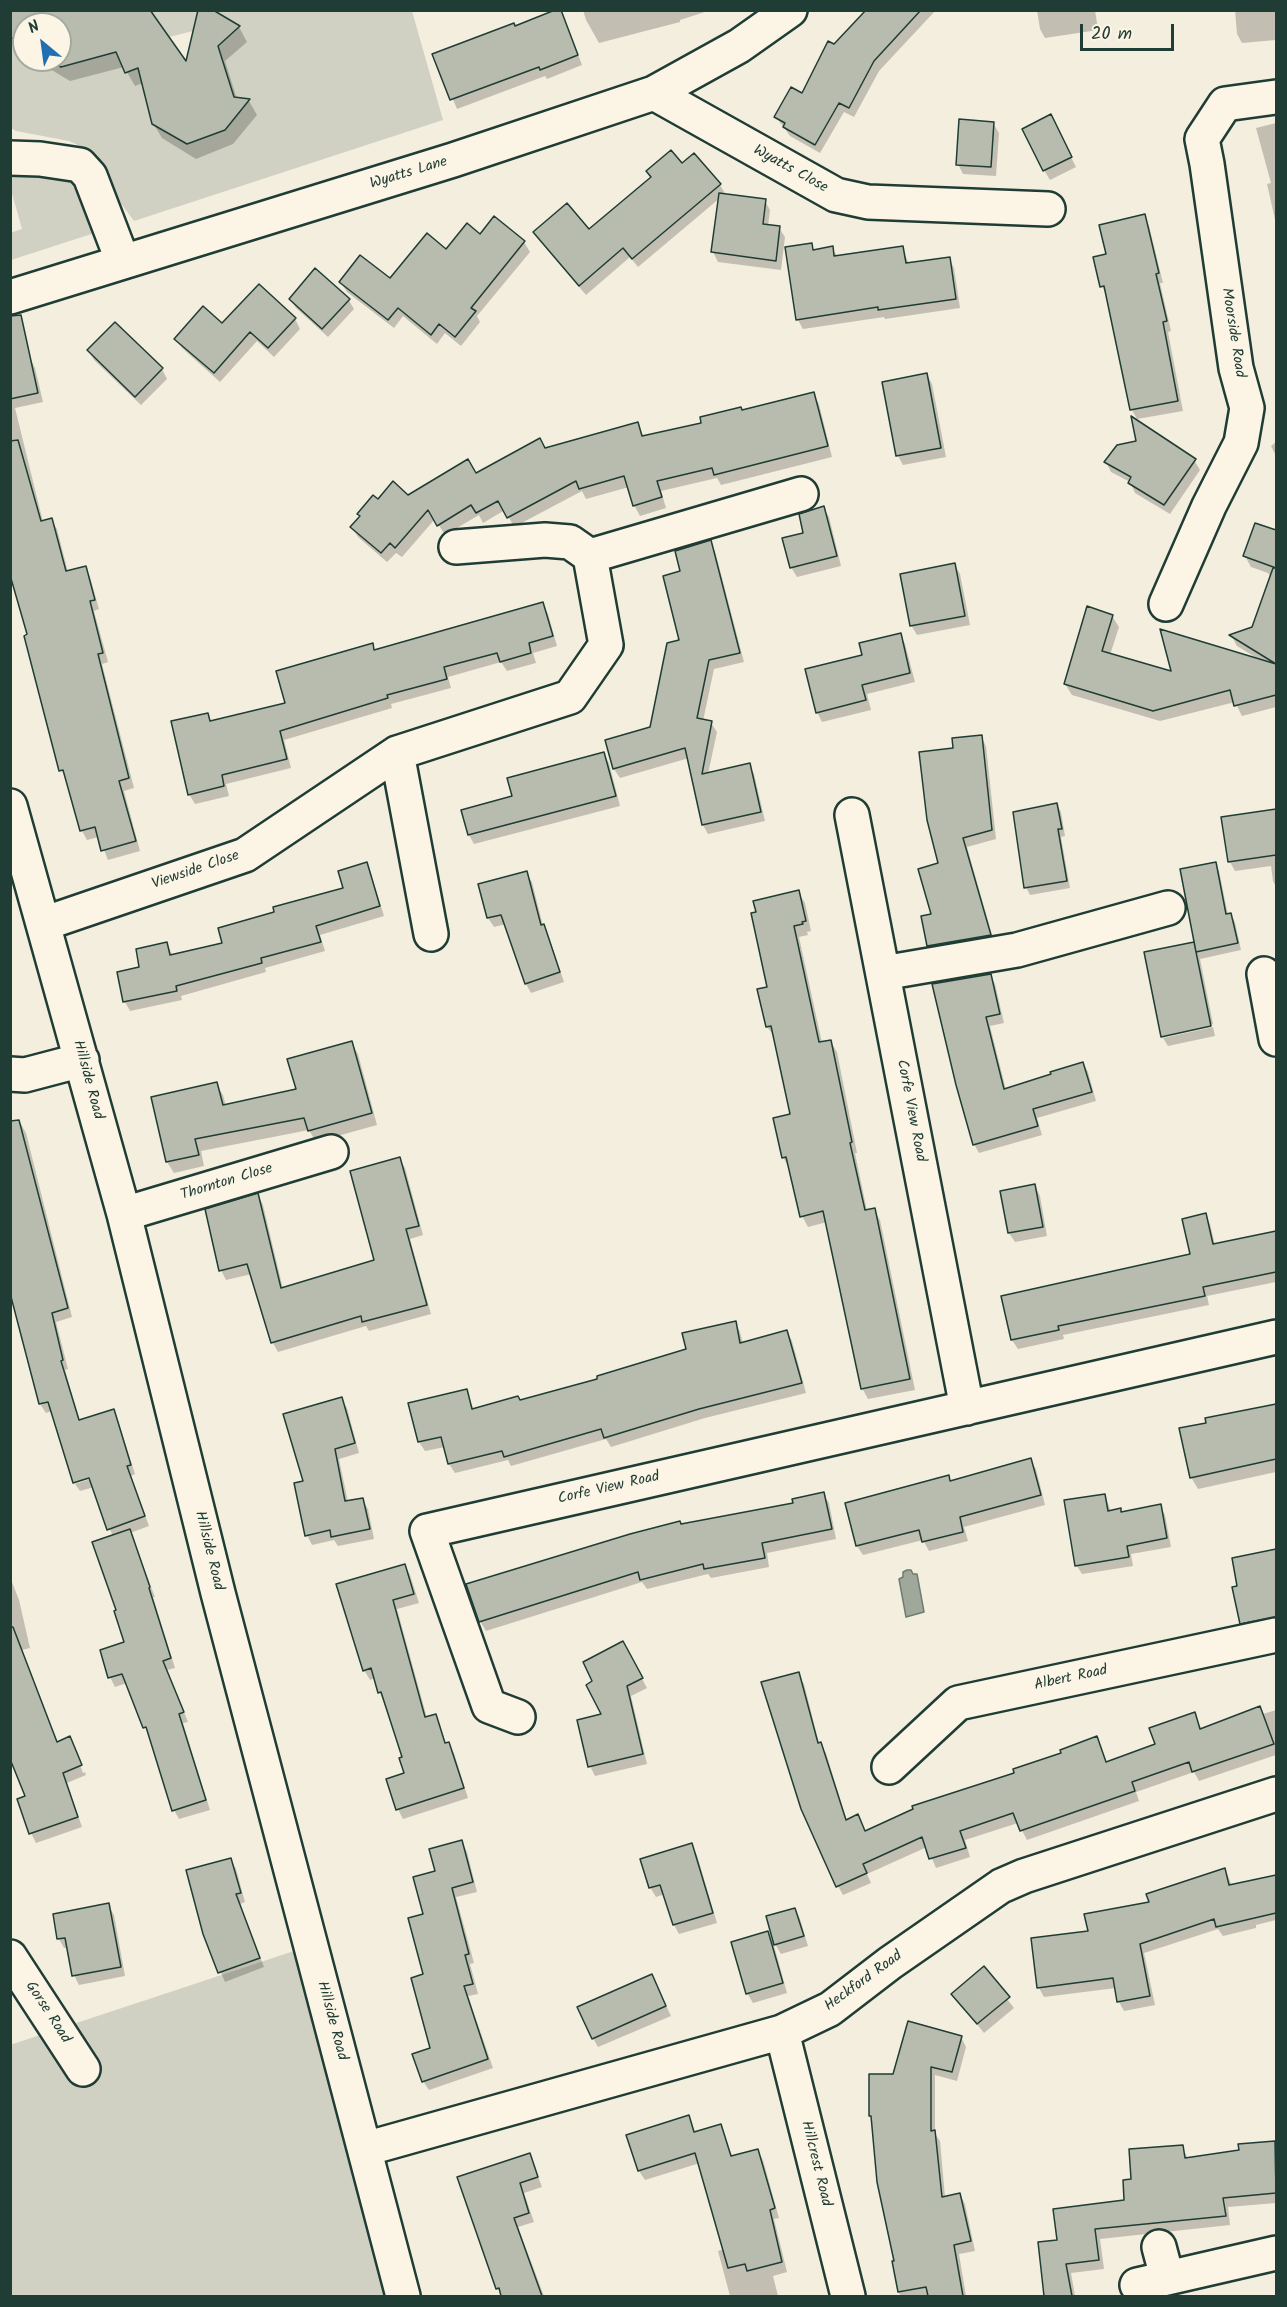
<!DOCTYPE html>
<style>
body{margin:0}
#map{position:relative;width:1287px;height:2307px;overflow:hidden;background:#f3eede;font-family:Kalam,sans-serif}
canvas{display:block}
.frame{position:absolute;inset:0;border:12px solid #1f3d34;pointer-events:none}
.north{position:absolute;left:12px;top:12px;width:60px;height:60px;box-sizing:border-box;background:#fcf5e5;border:2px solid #a4ab9e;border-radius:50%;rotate:331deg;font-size:16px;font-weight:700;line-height:24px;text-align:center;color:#1f3d34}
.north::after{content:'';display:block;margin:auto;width:21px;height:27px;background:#1f6fb2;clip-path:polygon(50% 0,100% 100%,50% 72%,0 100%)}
.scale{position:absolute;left:1080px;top:24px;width:94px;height:27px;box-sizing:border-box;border:3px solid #1f3d34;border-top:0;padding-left:8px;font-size:18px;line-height:21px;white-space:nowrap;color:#1f3d34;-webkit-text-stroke:4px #fcf5e5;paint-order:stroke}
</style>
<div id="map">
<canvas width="1287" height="2307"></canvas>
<div class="frame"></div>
<div class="north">N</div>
<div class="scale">20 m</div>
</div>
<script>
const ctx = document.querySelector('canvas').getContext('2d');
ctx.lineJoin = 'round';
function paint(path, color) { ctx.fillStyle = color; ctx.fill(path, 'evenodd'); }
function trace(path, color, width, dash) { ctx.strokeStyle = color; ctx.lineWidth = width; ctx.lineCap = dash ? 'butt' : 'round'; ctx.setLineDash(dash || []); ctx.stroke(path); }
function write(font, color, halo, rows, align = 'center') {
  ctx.font = font + ' Kalam,sans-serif'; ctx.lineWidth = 6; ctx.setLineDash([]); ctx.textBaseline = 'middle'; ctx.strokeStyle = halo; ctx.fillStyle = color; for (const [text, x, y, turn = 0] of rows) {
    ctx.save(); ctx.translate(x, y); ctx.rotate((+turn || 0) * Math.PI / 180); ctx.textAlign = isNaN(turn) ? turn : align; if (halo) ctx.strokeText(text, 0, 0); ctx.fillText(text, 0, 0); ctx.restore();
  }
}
paint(new Path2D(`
 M150,11h48l-5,20 -24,6z
 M213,11h199l31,109 -309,101 -20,-27 -23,-43 -22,-10 -53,-10 -5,-3 -1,-95 14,12v15h26l11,7 55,-15 22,16 14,56 35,20 38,-14 25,-30 -16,-3 -16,-51z
 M11,158l49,3 50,67 -99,32 -1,-27 12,-4 -11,-39z
 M294,1951l93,345h-376l-1,-251z`), '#d0d1c2');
const water = new Path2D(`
 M907,1570h4l2,4h4l7,38 -18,5 -7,-38 4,-2v-5z`);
paint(water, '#a0a89b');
trace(water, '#6c7d72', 1.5);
paint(new Path2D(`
 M10,10h141l35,55 24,-55 29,17 8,15 -22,19 12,38 12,2 8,14 -24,29 -37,15 -34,-21 -9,-15 -10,-40 -8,3 -11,-19 -54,14 -35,-21h25v-36h-36v29l-11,-16z
 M583,10h128l-31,10v2l-81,21 -13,-23z
 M868,10h68l-57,61 -25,46 -10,-5 -24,41 -30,-17 -14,-19 26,-22 32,-49z
 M1037,10h58l3,20 -53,8 -5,-9z
 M1235,10h41v30l-34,3 -5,-9z
 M565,20l17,45 -35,14 -2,-3 -88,33 -23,-54 80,-27z
 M993,123l6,10 -3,43 -33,-2 -5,-10z
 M1276,123v101l-9,-40 4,-1 -15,-55z
 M1055,126l21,41 -26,13 -6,-10z
 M682,165l38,20 6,10 39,6 5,9 -2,16 11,2 6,9 -4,33 -63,-8 -5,-10 7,-54 -82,69 -8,-10 -44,38 -45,-53 -6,-10 54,-1z
 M1144,216l5,10 14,57h-3l11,48 -3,1 15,79 -46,8 -5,-9 -25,-114 -5,-10 6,-31z
 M494,218l30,24 6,10 -53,64 3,6 -19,24 -16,-13 -8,11 -34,-28 -9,12 -47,-36 -6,-9 49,-3 56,-29 34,-15z
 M811,245l4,6 17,-3 6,9 64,-9 7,16 40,-6 5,10 6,40 -75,11 -1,-2 -81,12 -5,-9z
 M290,299h58l6,10 -26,28 -32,-29z
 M295,319l5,10 -26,28 -17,-16 -37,41 -38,-34 -6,-9 46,-14z
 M115,324l47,45 5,10 -26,26 -47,-45 -5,-9z
 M30,358l5,10 8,34 -28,6 28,114 8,-2 6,9 11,43 17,-5 5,10 9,32 -5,2 14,51 -6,2 32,124 -10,3 16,60 -32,9 -9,-23 -12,3 -5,-9 -14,-52 -7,-9 -51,-209v-199z
 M927,375l5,9 14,73 -43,8 -5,-9 -15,-73z
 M813,393l6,11 13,53 -111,28 -4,-7 -56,13 5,17 -26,8 -6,-11 -5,-18 -43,12 -4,-8 -68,36 -9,-17 -22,13 -4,-8 -34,20 -10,-16 -33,38 -6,-4 -9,9 -29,-25 -6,-10 26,-26 30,-4 137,-47 92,-26 7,13 59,-13z
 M1276,442v14l-5,-10z
 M1194,460l6,10 -30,44 -35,-21 -5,-11 -19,-10 -5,-10z
 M823,507l6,10 12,49 -44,11 -6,-10 14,-33z
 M1256,525l20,7v175l-34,9 -7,-14 -75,19 -88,-26 -7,-11 47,-68 7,11 -9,28 63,19 87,-14 -23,-14 -6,-11 22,-7 18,-50 -3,-5 -17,-6 -6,-11z
 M710,542l5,9 29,111 -30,7 -11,52 8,2 6,9 -9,42 41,-9 5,9 11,47 -57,13 -5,-9 -14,-67 -69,20 -6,-9 -7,-28 44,-13 30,-86 1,-69z
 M955,565l5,9 10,51 -53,10 -6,-10z
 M543,604l5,10 9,32 -24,7 3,10 -29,8 -6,-9 -53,15 3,11 -60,16 1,4 -108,32 7,28 -65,16 3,12 -34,8 -6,-10 18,-79 4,7 75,-18 86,-59 3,6z
 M900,634l5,10 10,38 -48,12 4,16 -49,12 -5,-10 47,-56z
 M981,737l5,9 10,93 -29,8 28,98 -61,10 -5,-9 -6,-29 10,-2 22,-165z
 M604,754l5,9 11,43 -146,38 -5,-9 -6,-24 51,-14z
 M1057,805l4,7 4,24 -4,1 9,51 -40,7 -4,-8z
 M1276,810v77l-3,-6 -2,-15 -36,5 -5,-9 -7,-43z
 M366,864l5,10 13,42 -64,19 5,16 -60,17 1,4 -85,24 1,4 -52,11 -5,-9 -6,-29 22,-5 26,-24 6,12 51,-12 52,-31 69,-24z
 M1215,864l4,7 9,44h3l4,7 6,28 -41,9 13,65 -50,11v3l-1,-2 31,-93 4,7z
 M526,873l6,9 11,44 5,9 16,47 -33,11 -5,-9 -20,-60 -12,3 -6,-9 -8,-33z
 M798,892l7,11 6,28 -4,1 1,3 -9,2 23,106 8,-2 7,11 20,101h-2l12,58 7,-1 6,10 35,170 -47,9 -6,-11 -35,-166 -19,5 -6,-11 -13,-48 -6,-11 9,-42 -17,-78 -8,-10 -8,-37 10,-1z
 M990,975l5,9 9,39 -14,3 16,64 77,-27 5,9 8,29 -59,17 5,17 -63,18 -5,-9 -40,-159z
 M1213,1027l2,9 -47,10 -5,-8z
 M351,1043l7,11 19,71 -61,17 -7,-12 -108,21 3,15 -30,7 -7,-11 49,-78 7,11 3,11 72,-16z
 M21,1124l5,9 46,184 -16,5 12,47 -3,1 15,51 33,-10 5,9 17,54 -4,2 18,50 -19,7 25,64h-2l22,71 -8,2 21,52 -5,1 27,87 -31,9 -5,-9 -23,-73 -24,-54 -12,4 -5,-10 16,-34 -13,-106 -19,-50 -14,4 -5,-7 22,-7 -45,-66 -6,2 -6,-9 -10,-35 -18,-77 -2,-166z
 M399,1158l6,10 18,67 -13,4 21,75 -62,17 -3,-5 -88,26 -5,-9 -21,-69 -26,6 -5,-10 37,-75 5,10 20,84 93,-28z
 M1035,1186l5,10 7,40 -32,6 -6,-9 -7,-41z
 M1205,1215l5,9 5,21 61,-12v49l-69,14 2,9 -146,30 1,4 -46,10 -6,-9 -9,-43 189,-42z
 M735,1323l5,9 3,12 44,-13 5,10 14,52 -101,25 -94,29 -5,-8 -95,27 -3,-6 -53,13 -6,-9 -4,-17 -20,4 -6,-9 -9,-38 56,-13 8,19 46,-8 79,-22 89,-30z
 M341,1399l6,9 12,45 -20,6 9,43 14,-3 6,10 6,30 -36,7 -4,-6 -22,5 -5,-10 -2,-53z
 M1276,1405v67l-78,17 -7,-12 17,-53 -1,-4z
 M1030,1460l6,9 9,36 -81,22 4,14 -39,10 -6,-11 -60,15 -6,-9 -10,-42 101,-28 3,6z
 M823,1494l6,9 7,36 -69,14 2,14 -58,11 -3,-4 -61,15 -5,-7 -156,49 -6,-10z
 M1105,1495l6,17 9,-2 2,3 38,-7 5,9 6,32 -40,7 2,12 -51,8 -5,-8z
 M1276,1551v77l-29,5 -6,-10 -2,-36 -5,-28z
 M405,1565l5,10 9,28 -22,6 30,109 8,-2 5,9 6,19h2l6,9 14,45 -65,21 -5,-10 8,-35 -3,-16 -28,-80 -5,2 -6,-10z
 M10,1577l9,23 11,48 -8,2 36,93 12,-5 13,35 2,-1 1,3 -19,8 15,44 -46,16 -5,-10 -4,-36 -17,-43z
 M628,1652l19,36 -16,8 16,68 -52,12 -5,-10 13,-51z
 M798,1674l6,10 15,59 7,10 21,68 18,11 151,-58 80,-36 11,26 50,-19 37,-31 8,16 58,-22 3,6 13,-4v45l-77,26 -5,-9 -58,20 3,9 -112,39 -9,-17 -53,17 5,17 -34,11 -9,-21 -60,27 4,9 -28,12 -5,-9z
 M462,1842l5,10 10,40 -21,5 18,66 -4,1 8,30 -10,2 25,72 -64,22 -6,-9 9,-32 -7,-73v-61l11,-43z
 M692,1845l5,10 20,68 -38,11 -5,-9 -9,-31 -9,3 -6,-10z
 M231,1860l5,9 9,33 -5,2 24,63 -39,15 -21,-49z
 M1225,1869l7,17 44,-9v43l-20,5v3l-33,8 -5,-7 -74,24 11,52 -31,6 -5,-9 -3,-14 -72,9 -5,-9 51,-55z
 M108,1905l6,10 11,61 -46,9 -5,-10 -5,-27h-5l-5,-9z
 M795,1909l5,10 8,27 -27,8 -6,-10z
 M767,1933l6,9 14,51 -34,10 -6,-10z
 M984,1969l30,39 -30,25 -31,-39z
 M652,1976l19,40 -73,31 -5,-9z
 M961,2037l5,10 -9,34 -22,-6v59l5,7 5,56 15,-3 5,10 10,47 -16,3 7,42h-66l-27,-176 -3,-4 24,-40z
 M688,2117l8,16 24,-7 13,32 24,-8 6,10 16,58 -5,1 13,53 -14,4 5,20h-48l-12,-45 6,-2 -24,-86 -55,17 -6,-9z
 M1276,2143v60l-48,4 2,18 -130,14 4,30 -33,4 4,23h-29l-7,-52 19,-3 68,-40 7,-21 49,-34 6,13 52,-8v-5z
 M530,2155l12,32 -18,6 10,29 -16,5 26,69h-42l-4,-8 -39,-110z`), '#0003');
const building = new Path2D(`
 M10,10h140l36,51 12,-51h15l27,16 -22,20 16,51 16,2 -25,31 -38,14 -35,-20 -14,-56 -13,5 -9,-21 -55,15 -11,-7h10v-36h-36v21l-14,-8z
 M555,10h6l17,45 -38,15 -1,-3 -89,33 -18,-46 82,-31 1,3z
 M866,10h55l-47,51 -25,47 -10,-5 -24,42 -32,-18 2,-4 -11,-6 17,-30 11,6 26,-52 6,3z
 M1051,114l21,43 -29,14 -21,-42z
 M959,119l35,3 -3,45 -35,-2z
 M671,150l11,13 12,-10 27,31 -89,75 -9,-11 -44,38 -46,-54 34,-29 22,26 62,-52 -5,-6z
 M719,193l47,6 -3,25 17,2 -4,35 -65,-9z
 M1145,214l14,59 -3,1 11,47 -4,1 15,79 -48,9 -26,-124 -4,1 -7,-30 13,-3 -7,-29z
 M494,216l31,25 -54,67 5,3 -21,26 -16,-13 -8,11 -33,-27 -10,12 -49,-38 21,-27 30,23 37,-45 19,16 21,-26 13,11z
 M812,243l1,7 20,-4 1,10 69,-10 3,17 44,-6 6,42 -78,11v-3l-82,13 -11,-73z
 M315,268l35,31 -28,30 -33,-30z
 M259,284l37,34 -28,30 -18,-16 -36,41 -40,-34 29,-33 19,17z
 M21,315l17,78 -28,6v-83z
 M115,322l48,46 -28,29 -48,-47z
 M927,373l14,75 -45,8 -14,-74z
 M814,392l14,54 -114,29 -2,-7 -55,13 5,16 -29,9 -9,-30 -45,13 -3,-8 -69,37 -9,-17 -22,12 -5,-8 -34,21 -9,-16 -33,38 -5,-5 -9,10 -31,-26 10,-11 -3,-2 16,-19 5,4 15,-18 15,14 60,-36 8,14 64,-35 5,10 93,-26 4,14 59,-13 -1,-6 41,-10 1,3z
 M1131,416l65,43 -32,46 -36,-22 3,-6 -27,-15 13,-17 19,-4z
 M18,440l23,81 11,-3 14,53 20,-5 9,34 -5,1 13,52 -5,1 31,124 -10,3 17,60 -35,10 -6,-24 -15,4 -17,-61 -4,1 -35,-135 3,-2 -17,-59v-134z
 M824,506l13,50 -47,12 -8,-30 21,-5 -4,-19z
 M1255,523l21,7v38l-33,-12z
 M711,540l29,113 -31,7 -12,58 15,3 -10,53 48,-11 11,49 -59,13 -17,-77 -72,21 -8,-29 45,-13 17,-84 12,-3 -16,-64 17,-5 -5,-20z
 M955,563l10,53 -55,10 -10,-52z
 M1273,568h3v96l-47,-29 23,-8z
 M543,602l10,34 -24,7 2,10 -31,9 -3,-9 -53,14 3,12 -60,16 1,3 -108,33 7,28 -65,16 2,11 -36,9 -17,-74 37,-8 2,8 75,-18 -9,-32 97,-28 1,7z
 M1087,606l26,9 -11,36 69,20 -11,-42 116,35v31l-42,11 -4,-16 -77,21 -89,-27z
 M901,633l9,40 -48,12 4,15 -50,13 -11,-44 57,-14 -3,-12z
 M982,735l10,95 -29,8 28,97 -64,11 -6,-30 10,-2 -13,-45 20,-6 -11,-43 -8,-68 34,-4 -1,-10z
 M604,752l12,44 -148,39 -7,-25 51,-14 -5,-18z
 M1057,803l5,26h-4l9,52 -43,7 -11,-76z
 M1276,809v46l-48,7 -7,-45z
 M367,862l13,44 -64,20 5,16 -60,16 1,5 -86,23 1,5 -54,11 -6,-30 22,-5 -3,-18 31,-7 3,13 52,-12 -4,-15 56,-16 -1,-5 70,-19 -5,-17z
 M1216,862l10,52 5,-1 7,30 -42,9 -16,-83z
 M527,871l14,54 3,-1 16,48 -35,12 -24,-69 -14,3 -9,-34z
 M799,890l7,31 -4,1 1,2 -9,2 25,116 12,-2 21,102 -2,1 15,67 10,-2 35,171 -49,10 -38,-178 -23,6 -14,-60 -4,1 -9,-40 17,-4 -19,-88 -5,1 -9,-38 10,-2 -16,-74 5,-1 -3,-11z
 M1194,942l17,84 -50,11 -17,-85z
 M991,974l9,40 -14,3 18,72 47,-15 -1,-2 33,-10 9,30 -59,17 5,17 -65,19 -17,-60 -24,-101z
 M352,1041l20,72 -64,18 -4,-13 -109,21 4,16 -33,7 -15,-65 66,-15 6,23 73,-16 -9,-30z
 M19,1120l49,188 -16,5 11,47 -2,1 18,59 35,-11 17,56 -4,1 18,50 -38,14 -18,-52 -16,5 -25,-81 -9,2 -29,-111v-172z
 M400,1157l19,69 -13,3 21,76 -65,17 -1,-6 -90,27 -24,-79 -28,7 -14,-62 53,-16 23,95 93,-28 -24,-89z
 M1035,1184l8,43 -35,6 -8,-42z
 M1206,1213l7,31 63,-13v41l-73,15 2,9 -147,30 1,4 -48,10 -10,-44 189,-42 -8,-35z
 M736,1321l4,22 47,-13 15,53 -103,26 -95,29 -3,-9 -97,28 -2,-6 -54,13 -7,-27 -23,5 -10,-39 59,-14 5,20 46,-13 2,4 77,-21v-3l89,-27 -4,-16z
 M342,1397l13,46 -20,6 10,52 18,-3 7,31 -39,8 -1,-7 -25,6 -11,-53 9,-2 -20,-67z
 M1276,1404v55l-86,19 -11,-50 27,-5 -1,-5z
 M1031,1458l10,37 -81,22 3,15 -41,10 -3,-12 -63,16 -11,-43 104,-28 1,6z
 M824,1492l8,37 -70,14 3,15 -61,11 -1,-5 -63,16 -2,-8 -159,50 -13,-38 164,-50 50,-13 1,3 112,-21 -1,-4z
 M1105,1494l3,17 13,-3v4l40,-8 6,34 -40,8 2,11 -54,9 -11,-66z
 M130,1529l20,58 -1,1 22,70 -8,3 21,51 -5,2 27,86 -34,11 -26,-84 -3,1 -21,-54 -14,4 -8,-28 24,-8 -10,-31 2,-1 -24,-68z
 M1276,1549v68l-36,7 -8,-37 5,-1 -5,-28z
 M405,1564l9,30 -21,6 32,117 11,-3 9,29 4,-1 15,46 -68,22 -10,-31 18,-6 -5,-15 3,-1 -21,-65 -3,1 -7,-25 -8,3 -27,-87z
 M10,1627h3l44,115 13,-6 12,29 -19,8 15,44 -49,17 -12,-35 8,-3 -15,-37z
 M623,1641l20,37 -16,8 16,68 -55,13 -11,-47 24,-6 -15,-29 6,-4 -9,-19z
 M799,1672l19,71 3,-1 25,78 12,-6 7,17 48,-22 -1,-3 102,-33 -1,-4 48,-16 -1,-3 37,-14 9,26 49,-18 -6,-16 46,-16 5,17 60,-23 14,38 -82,28 -3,-10 -57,20 3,9 -115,40 -7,-18 -53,18 6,17 -37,11 -7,-22 -59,27 4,9 -31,14 -35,-78 -40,-127z
 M462,1840l11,42 -21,6 17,66 -4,1 8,29 -9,2 24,73 -66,23 -10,-28 18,-6 -19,-70 12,-4 -15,-56 15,-4 -10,-37 22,-6 -6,-22z
 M692,1843l21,70 -40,12 -13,-40 -11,3 -9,-29z
 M231,1858l10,35 -5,1 24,64 -42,15 -15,-39 -17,-64z
 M1225,1868l4,17 47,-10v38l-60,14 -2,-8 -74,25 10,52 -33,6 -4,-24 -76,10 -6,-50 57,-7 -4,-17 65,-12 -3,-8z
 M109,1903l12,64 -49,9 -7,-38 -8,1 -4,-25z
 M795,1908l9,28 -30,9 -8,-29z
 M768,1931l15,52 -37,11 -15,-52z
 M984,1966l26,31 -33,27 -26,-30z
 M652,1974l14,32 -74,33 -15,-32z
 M908,2021l54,15 -10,36 -21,-5v64l4,-1 7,67 18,-4 11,48 -17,4 9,51h-35l-2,-9 -28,5 -6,-31h2l-17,-79 -6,-66h-2v-42h24z
 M689,2115l5,17 27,-8 10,32 27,-7 17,59 -5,2 12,52 -35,9 -2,-7 -17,4 -33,-115 -57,18 -12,-36z
 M1275,2141l1,52 -53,5 3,18 -131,13 4,31 -33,4 6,32h-28l-6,-54 19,-2 -4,-31 71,-9 -1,-20 8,-1 -2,-30 54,-4 2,13 54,-8 -1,-6z
 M530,2153l8,24 -18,6 9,30 -15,5 28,78h-41l-2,-8 -3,1 -39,-112z`);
paint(building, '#b8bcae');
trace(building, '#1f3d34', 1.5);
const minor = new Path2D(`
 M654,93l182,102 32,7 180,7
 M10,158l30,1 40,6 10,11 33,86
 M10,297l443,-137 201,-67 85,-47 51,-36
 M456,547l89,-7 25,2 20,14
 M590,556l211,-62
 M1166,604l43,-98 32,-63 6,-35 -11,-40 -29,-204 -5,-25 23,-35 51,-7
 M397,753l34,181
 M10,806l114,408 94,379 185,703
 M852,815l115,593
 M43,924l202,-69 152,-102 173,-56 36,-52 -16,-89
 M883,973l134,-23 151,-42
 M1264,974l12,65
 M10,1074l15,1 57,-15
 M124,1214l207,-62
 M518,1717l-29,-11 -62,-175 849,-194
 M889,1767l69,-64 318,-68
 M10,1957l73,112
 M782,2032l66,264
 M365,2149l417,-117 48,-23 60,-46 111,-77 23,-10 252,-82
 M1159,2247l8,30
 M1137,2285l139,-32`);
trace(minor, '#1f3d34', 38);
trace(minor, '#fcf5e5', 33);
write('15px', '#1f3d34', '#fcf5e5', [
 ["Wyatts Close",790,170,29],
 ["Wyatts Lane",409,174,-17],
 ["Moorside Road",1232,333,81],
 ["Viewside Close",196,871,-19],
 ["Hillside Road",87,1080,75],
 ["Corfe View Road",910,1111,79],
 ["Thornton Close",227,1183,-17],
 ["Corfe View Road",609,1489,-13],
 ["Hillside Road",208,1551,76],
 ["Albert Road",1071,1679,-12],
 ["Heckford Road",864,1982,-36],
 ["Gorse Road",47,2013,57],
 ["Hillside Road",331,2021,75],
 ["Hillcrest Road",815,2164,76]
]);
</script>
